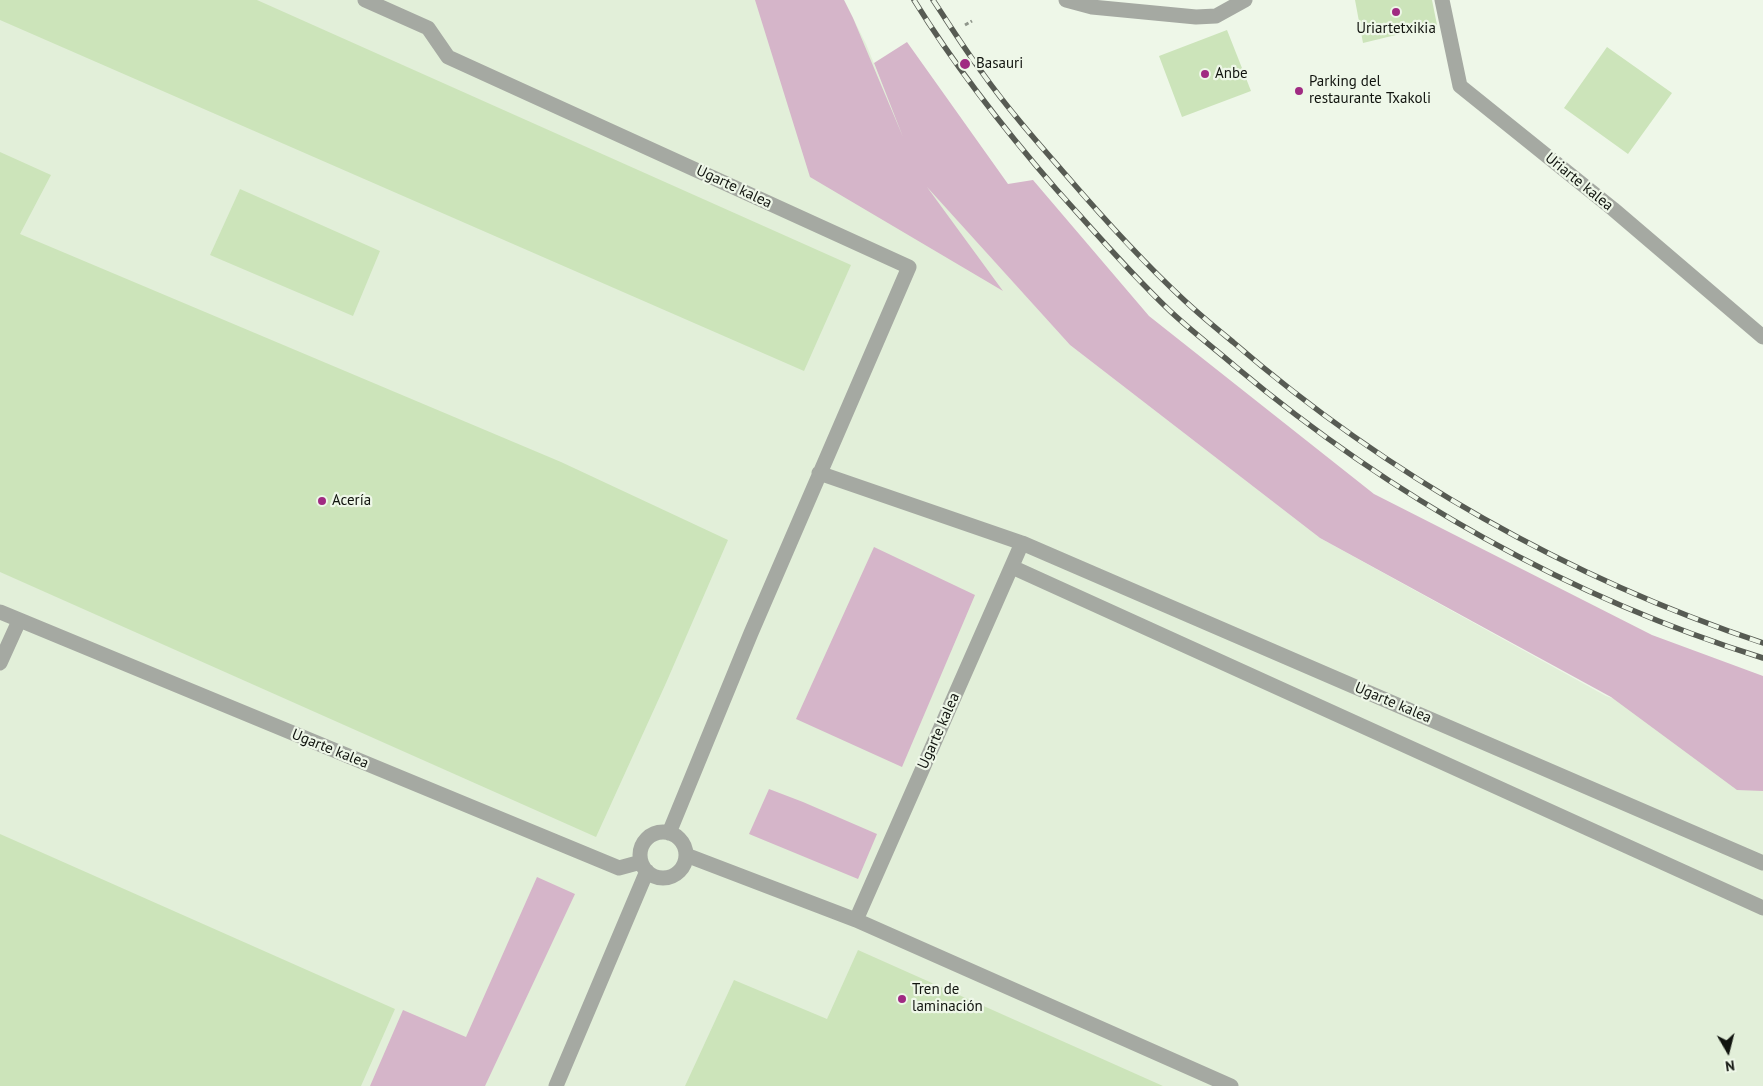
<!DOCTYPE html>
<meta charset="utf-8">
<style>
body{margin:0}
#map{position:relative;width:1763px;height:1086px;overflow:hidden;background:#eef7e8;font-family:"PT Sans",sans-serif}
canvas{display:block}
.north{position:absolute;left:1703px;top:1026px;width:50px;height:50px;-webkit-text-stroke:4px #eef7e8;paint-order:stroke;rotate:172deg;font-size:14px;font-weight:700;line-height:20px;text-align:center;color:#11140f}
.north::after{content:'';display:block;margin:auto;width:18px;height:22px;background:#11140f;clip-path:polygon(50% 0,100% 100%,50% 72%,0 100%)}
</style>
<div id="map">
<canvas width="1763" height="1086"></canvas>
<div class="north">N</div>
</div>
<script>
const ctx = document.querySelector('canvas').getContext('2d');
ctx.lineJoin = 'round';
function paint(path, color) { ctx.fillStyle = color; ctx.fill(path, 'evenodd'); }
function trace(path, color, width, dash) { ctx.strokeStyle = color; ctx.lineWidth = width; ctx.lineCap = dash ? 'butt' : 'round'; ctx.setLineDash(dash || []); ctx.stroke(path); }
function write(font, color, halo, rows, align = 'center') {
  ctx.font = font + ' "PT Sans",sans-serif'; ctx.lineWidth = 4.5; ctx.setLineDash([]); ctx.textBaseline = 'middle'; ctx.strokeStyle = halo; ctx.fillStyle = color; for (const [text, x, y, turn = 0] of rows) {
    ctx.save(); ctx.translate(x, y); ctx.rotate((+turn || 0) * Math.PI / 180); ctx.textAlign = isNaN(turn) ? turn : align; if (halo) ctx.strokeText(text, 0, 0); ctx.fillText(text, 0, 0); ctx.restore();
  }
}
paint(new Path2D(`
 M0,0h844l22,44 56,137 148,164 250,193 286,158 157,52v338h-1763z`), '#e2efd9');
paint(new Path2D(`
 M755,0h89l9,18 50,119 -29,-74 33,-21 101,142 25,-4 116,136 225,178 278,141 111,41v115l-26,-1 -126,-93 -291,-159 -250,-193 -143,-158 76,104 -193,-114z
 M874,547l101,48 -73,172 -106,-48z
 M769,789l34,13 74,32 -19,45 -109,-45z
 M537,877l38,17 -90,192h-115l33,-76 63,27z`), '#d5b5c9');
paint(new Path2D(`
 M0,0h257l594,265 -47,106 -804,-351z
 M1355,0h77l5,25 -74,18z
 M1227,30l24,61 -69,26 -23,-61z
 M1607,47l65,46 -44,61 -64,-46z
 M0,152l51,23 -31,59 541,228 167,78 -62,143 -70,154 -596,-265z
 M240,189l140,62 -27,65 -143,-61z
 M0,834l395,175 -34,77h-361z
 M858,950l305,136h-478l49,-106 93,39z`), '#cce4ba');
trace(new Path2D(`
 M965,25l7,-4`), '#8f968b', 3, [4, 2.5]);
trace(new Path2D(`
 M365,0l63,28 20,29 461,210 -158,366 -82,200
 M1066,0l26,7 104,10 20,-1 29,-16
 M819,473l203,70
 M1012,567l751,341
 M0,612l619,256 22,-6
 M0,663l19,-42
 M640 855a23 23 0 1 1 46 0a23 23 0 1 1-46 0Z
 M686,855l170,65 375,166
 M856,920l166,-377 741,320
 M556,1086l91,-215`), '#a5a9a2', 15);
trace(new Path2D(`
 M1442,0l18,86 153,123 150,128`), '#a5a9a2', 15);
const rail = new Path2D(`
 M914,0c42,68 90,129 142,189 37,41 73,83 113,121 21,20 45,38 67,57 154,129 334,231 527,291
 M933,0c16,24 31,48 48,71 26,37 56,71 85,104 38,44 76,86 118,125 16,15 33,29 49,42 155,134 336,236 530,301`);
trace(rail, '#575b53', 5.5);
trace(rail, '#eef7e8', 4, [11]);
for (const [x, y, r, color] of [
 [1396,12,5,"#a02a82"],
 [965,64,6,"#a02a82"],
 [1205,74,5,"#a02a82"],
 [1299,91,5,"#a02a82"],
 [322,501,5,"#a02a82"],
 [902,999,5,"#a02a82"]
]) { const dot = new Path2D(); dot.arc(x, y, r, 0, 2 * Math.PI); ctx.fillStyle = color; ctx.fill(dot); trace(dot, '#eef7e8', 2); }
write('15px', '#11140f', '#eef7e8', [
 ["Uriartetxikia",1396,29,"center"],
 ["Basauri",976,64],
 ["Anbe",1215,74],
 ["Parking del",1309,82],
 ["restaurante Txakoli",1309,99],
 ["Acería",332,501],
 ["Tren de",912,990],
 ["laminación",912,1007]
], 'left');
write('15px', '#11140f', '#eef7e8', [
 ["Uriarte kalea",1579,182,39],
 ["Ugarte kalea",734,187,25],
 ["Ugarte kalea",1393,703,23],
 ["Ugarte kalea",939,731,-66],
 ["Ugarte kalea",330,749,22]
]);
</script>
